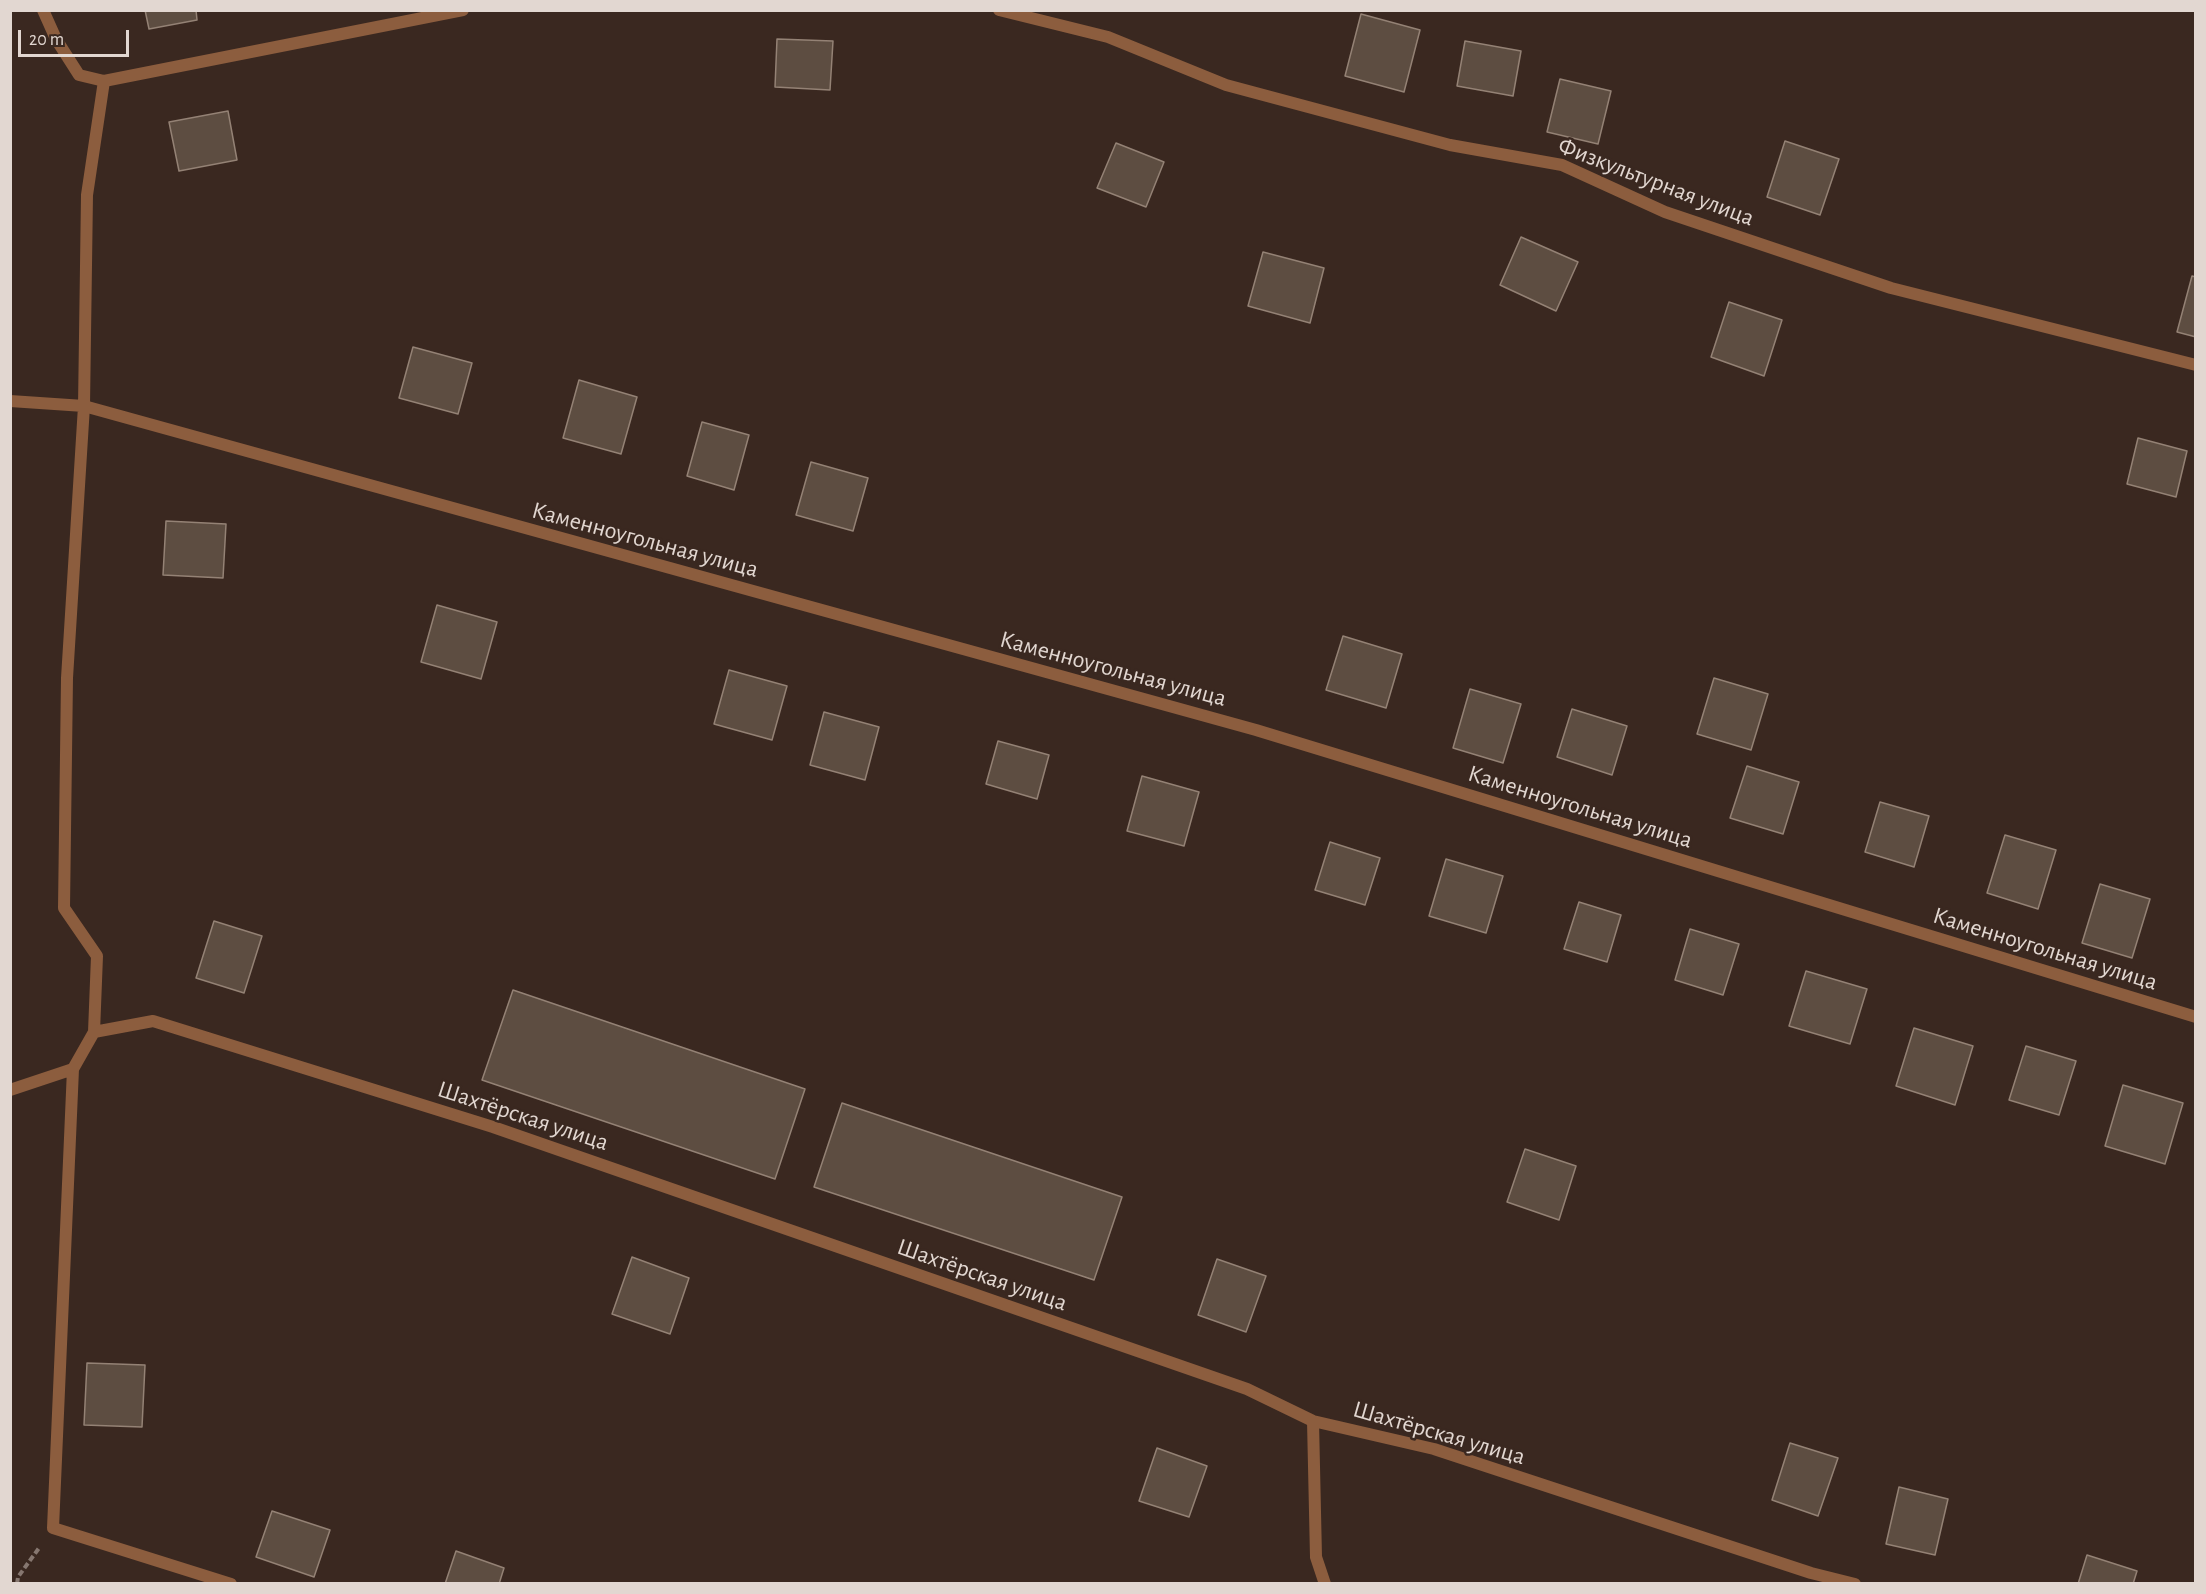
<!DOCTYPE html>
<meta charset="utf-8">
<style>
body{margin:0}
#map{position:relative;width:2206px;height:1594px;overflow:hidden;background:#3a2820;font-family:"Alegreya Sans",sans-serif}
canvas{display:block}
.frame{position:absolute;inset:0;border:12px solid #e2d7d1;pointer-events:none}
.scale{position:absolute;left:18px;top:30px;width:111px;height:27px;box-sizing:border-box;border:3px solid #e2d7d1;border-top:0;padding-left:8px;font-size:18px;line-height:21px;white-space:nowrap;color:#e2d7d1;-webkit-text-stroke:4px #3a2820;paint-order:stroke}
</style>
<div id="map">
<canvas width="2206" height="1594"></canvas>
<div class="frame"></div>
<div class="scale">20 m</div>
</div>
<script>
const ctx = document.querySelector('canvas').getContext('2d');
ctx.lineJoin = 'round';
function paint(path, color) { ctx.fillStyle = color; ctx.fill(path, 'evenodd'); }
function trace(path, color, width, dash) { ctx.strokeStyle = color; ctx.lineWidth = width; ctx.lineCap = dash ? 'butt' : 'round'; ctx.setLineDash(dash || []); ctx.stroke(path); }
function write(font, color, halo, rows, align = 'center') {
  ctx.font = font + ' "Alegreya Sans",sans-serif'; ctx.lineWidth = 5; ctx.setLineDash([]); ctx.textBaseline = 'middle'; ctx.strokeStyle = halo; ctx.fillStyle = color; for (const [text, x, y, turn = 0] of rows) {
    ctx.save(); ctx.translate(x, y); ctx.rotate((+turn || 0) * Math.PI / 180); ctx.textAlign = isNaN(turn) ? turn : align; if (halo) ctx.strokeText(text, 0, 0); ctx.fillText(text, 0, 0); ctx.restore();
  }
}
const building = new Path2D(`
 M145,10h51l1,10 -48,9z
 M1361,14l59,16 -16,62 -59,-16z
 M777,39l56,2 -3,49 -55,-3z
 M1465,41l56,10 -8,45 -56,-10z
 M1560,79l51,12 -13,53 -51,-12z
 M228,111l9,49 -58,11 -10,-49z
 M1785,141l54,18 -19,56 -53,-18z
 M1116,143l48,19 -18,45 -49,-19z
 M1521,237l57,25 -22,49 -56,-26z
 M1263,252l61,16 -14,55 -62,-17z
 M2192,276l4,1v60l-19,-5z
 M1729,302l53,18 -18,56 -53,-19z
 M413,347l59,16 -14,51 -59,-16z
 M579,380l58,17 -16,57 -58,-16z
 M702,422l47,13 -15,55 -47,-14z
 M2138,438l49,13 -11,46 -49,-13z
 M811,462l57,16 -15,53 -57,-16z
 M166,521l60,3 -3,54 -60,-3z
 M437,605l60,17 -16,57 -60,-17z
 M1343,636l59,18 -16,54 -60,-18z
 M729,670l58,16 -15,54 -58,-16z
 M1714,678l54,16 -17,56 -54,-16z
 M1470,689l51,15 -18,59 -50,-15z
 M1572,709l55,17 -15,49 -55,-18z
 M824,712l55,15 -14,53 -55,-15z
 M998,741l51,14 -12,44 -51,-15z
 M1747,766l52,16 -16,52 -53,-16z
 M1142,776l57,16 -15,54 -57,-15z
 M1880,802l49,14 -15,51 -49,-15z
 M2005,835l51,15 -18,59 -51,-16z
 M1330,842l50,16 -15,47 -50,-15z
 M1446,859l57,17 -17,57 -57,-17z
 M2100,884l50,15 -18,59 -50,-15z
 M1579,902l42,13 -14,47 -43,-13z
 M214,921l48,15 -18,57 -48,-15z
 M1690,929l49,15 -16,51 -48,-15z
 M1806,971l61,18 -17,55 -61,-18z
 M513,990l292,99 -30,90 -293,-99z
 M1914,1028l59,18 -18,59 -59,-19z
 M2026,1046l50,15 -17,54 -50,-15z
 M2123,1085l60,18 -18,61 -60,-18z
 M842,1103l280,94 -28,83 -280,-93z
 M1525,1149l51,17 -17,54 -52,-18z
 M632,1257l57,21 -19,56 -58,-20z
 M1217,1259l49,17 -20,56 -48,-17z
 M87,1363l58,2 -3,62 -58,-2z
 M1790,1443l48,15 -20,58 -46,-16z
 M1157,1448l50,18 -18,51 -50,-16z
 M1899,1487l49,12 -13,56 -49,-11z
 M272,1511l58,19 -16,47 -58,-20z
 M456,1551l48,17 -5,16h-54z
 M2087,1555l50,16 -4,13h-55z`);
paint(building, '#5d4d41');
trace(building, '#948275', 1.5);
trace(new Path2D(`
 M17,1584l1,-7 21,-29`), '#867770', 4, [6, 3]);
trace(new Path2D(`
 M43,10l13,29 23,36 25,6 -17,114 -3,211 -17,272 -3,230 33,48 -3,76 -21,37 -20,459 178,56
 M999,10l109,27 118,48 224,60 112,20 103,47 226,76 305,77
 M104,81l359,-71
 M10,401l74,5 1172,324 940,287
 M94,1032l59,-11 340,106 754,262 66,32 121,28 377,124 44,11
 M10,1090l63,-21
 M1313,1421l3,136 9,27`), '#8c5d3e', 12);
write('24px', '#e2d7d1', '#3a2820', [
 ["Физкультурная улица",1656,182,21],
 ["Каменноугольная улица",645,540,15],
 ["Каменноугольная улица",1113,669,15],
 ["Каменноугольная улица",1580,807,17],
 ["Каменноугольная улица",2045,949,17],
 ["Шахтёрская улица",523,1116,18],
 ["Шахтёрская улица",982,1275,19],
 ["Шахтёрская улица",1439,1433,16]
]);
</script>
